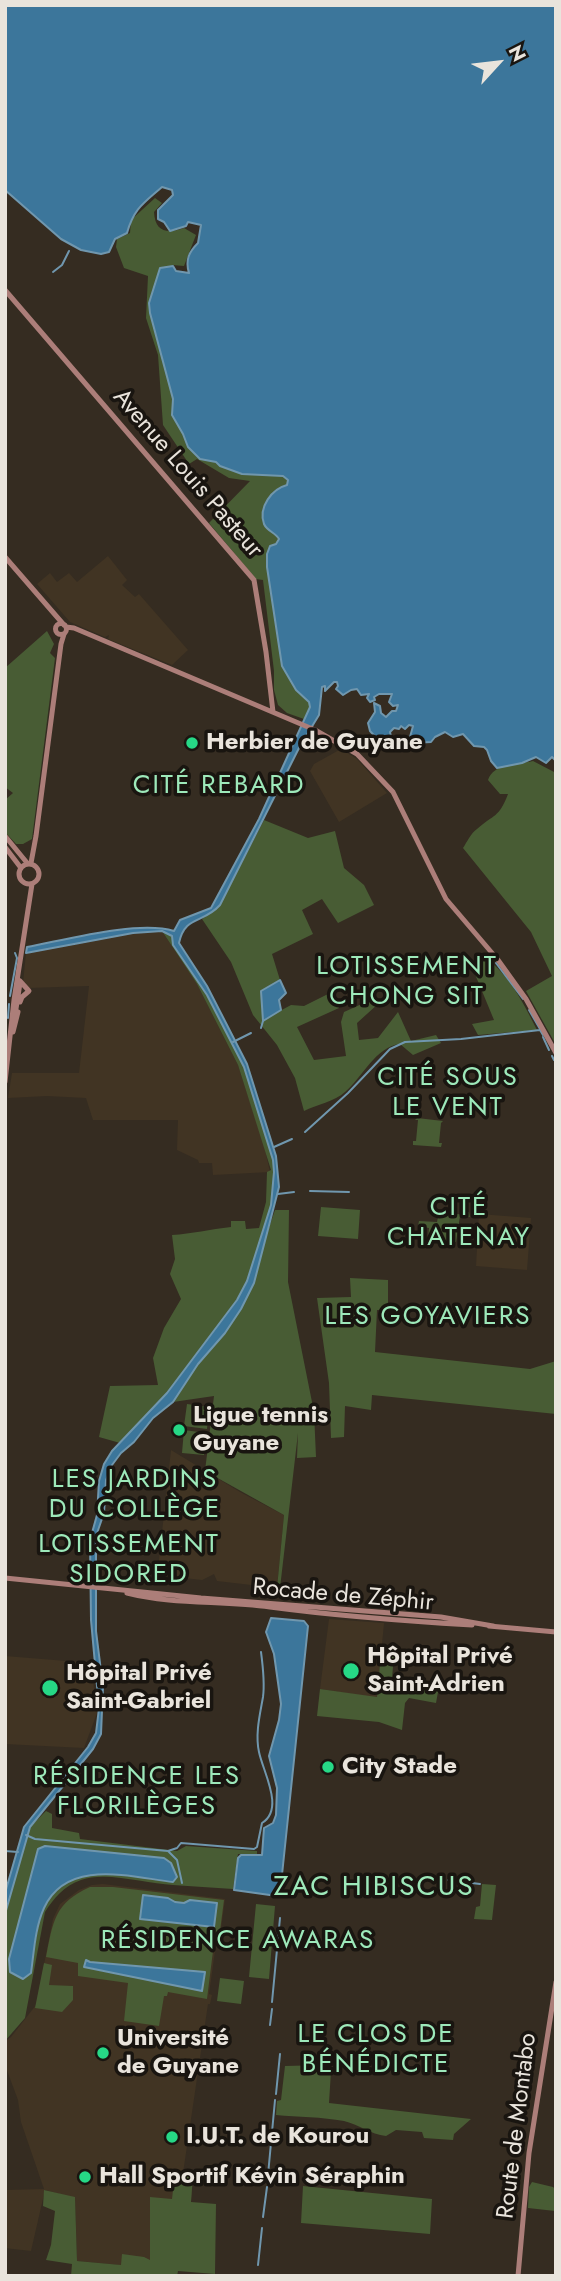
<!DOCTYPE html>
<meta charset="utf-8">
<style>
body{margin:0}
#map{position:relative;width:561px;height:2281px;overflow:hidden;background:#352c21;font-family:Jost,sans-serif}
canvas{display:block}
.frame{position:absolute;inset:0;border:7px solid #e9e4dc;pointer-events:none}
.north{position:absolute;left:463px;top:28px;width:70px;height:70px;-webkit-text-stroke:5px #191510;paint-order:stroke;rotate:63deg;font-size:19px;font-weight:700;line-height:28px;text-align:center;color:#e9e4dc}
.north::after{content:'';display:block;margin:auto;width:24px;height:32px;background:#e9e4dc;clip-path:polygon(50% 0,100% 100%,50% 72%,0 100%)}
</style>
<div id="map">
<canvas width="561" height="2281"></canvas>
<div class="frame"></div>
<div class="north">N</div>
</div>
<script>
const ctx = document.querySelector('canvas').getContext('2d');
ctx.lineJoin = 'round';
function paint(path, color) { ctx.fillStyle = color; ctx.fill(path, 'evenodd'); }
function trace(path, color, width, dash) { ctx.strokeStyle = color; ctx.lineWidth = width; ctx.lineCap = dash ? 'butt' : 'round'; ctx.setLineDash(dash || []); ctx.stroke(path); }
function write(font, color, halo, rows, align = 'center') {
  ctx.font = font + ' Jost,sans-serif'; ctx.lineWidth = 7; ctx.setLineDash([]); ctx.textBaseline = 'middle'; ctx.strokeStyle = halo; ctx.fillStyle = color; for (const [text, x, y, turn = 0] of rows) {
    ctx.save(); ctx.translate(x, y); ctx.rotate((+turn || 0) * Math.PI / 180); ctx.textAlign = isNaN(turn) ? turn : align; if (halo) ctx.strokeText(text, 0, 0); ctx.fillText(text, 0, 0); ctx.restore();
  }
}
paint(new Path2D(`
 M108,556l19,24 -5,5 13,12 4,-3 49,56 -16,15 -64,-26 1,-4 -4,2 -35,-15 -33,-38 13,-11 7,9 12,-9 8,9z
 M341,749l16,10 30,34 -48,29 -29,-51 4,-7z
 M162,931l35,53 41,81 26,80 6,27 -57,3 -1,-12h-13l-1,-3 -21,-10 1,-30h-85l-7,-22 -39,-2 -39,2 4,-25h67l10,-87 -61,2 -5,-5 3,-30 107,-20z
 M479,1214l52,4 -4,52 -51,-4z
 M171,1450l69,42 44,23 -7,73 -60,-7 -3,-7 -12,6 -36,-4 -4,-6 -4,-1z
 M329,1619l55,4 -7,75 -57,-9z
 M5,1656l86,7 6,50 -13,35 -79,-4z
 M103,1884l122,15 -6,45h-3l-7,50 3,1 -2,9h-2l-25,169 10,2 -2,27 -40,66 -74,-7 -2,-63 -30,-8 -14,61 -26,-3v-58l39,-1 -23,-67 -3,-22 -13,-35v-24l6,-4 25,-32 17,-86 7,-15 19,-14 13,-5z`), '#413423');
paint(new Path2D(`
 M155,198l7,5 -8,9c1,20 13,22 30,16l12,7 -12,31 -12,-1 4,6h5l110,166 27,239 -7,33 -7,10 -17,-6 -9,-8 -4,-15v-19l-11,-91 -7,-1 -47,-56 41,-42 -21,-3 -32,-19 -8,5 -26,-39 -5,-70 -12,-37 2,-42 -24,-8 -8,-21 1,-8 13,-6 1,-13z
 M47,631l7,13 -4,9 5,5 -23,181 -9,5h-7l-11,-12v-32l8,-7 -8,-6v-119z
 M533,761l23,12v272l-30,-54 26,-15 -21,-44 -68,-84c4,-6 8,-15 14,-19 17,-15 22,-11 31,-35h-8l-12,-14c6,-17 28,-15 45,-19z
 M264,820l44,18 27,-7 9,37 20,17 10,20 -36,18 -16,-24 -20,11 11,24 -41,20 8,26 -19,11 2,29 28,-15 13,1 28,-14 7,16 -42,19 17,33 32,-4 -5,-34 3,-10 31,-14 3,6 -21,19 2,17 19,-2 20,-26 13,29 25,-6 5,8 -28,12 -13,-11c-25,3 -37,33 -55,48 -10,9 -29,13 -41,19l-9,-33 -18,-33 -24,-30 -22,-53 -29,-43 18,-14z
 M162,931l10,5 35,59 37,72 29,93 1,30 -3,15 -24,76 -10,19 -70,93 -47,50 -21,-6 11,-51 48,-1 -5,-27 11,-30 17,-29 -11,-25 5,-15 -3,-24c20,-1 38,-6 59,-8v-6h14l1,8 13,-1 7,-26 1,-30 4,-2 -33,-105 -41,-81z
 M485,958c24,16 39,46 52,72l-59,5 -6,-11 22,-4 -22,-53z
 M417,1118l26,3 -2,2 -2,20h3l-1,4 -28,-2v-4h3l2,-21h-3z
 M321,1207l39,3 -2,29 -40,-3z
 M275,1210h14l-1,72 26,130 2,45 -19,1 1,-25 -18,155h-3l7,-73 -79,-44 9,-75 -41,6 25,-38 27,-31 16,-24z
 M439,1212l27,3v-3h3l1,5 -10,-1 -4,26 -28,-3 1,-11 -11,-2 1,-5 18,1z
 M350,1278l38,2v30h-11l-2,42 155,17 26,-8v53l-184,-19 -1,15 -26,-4 -1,31 -13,1 -2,-55 -12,-85 34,-1z
 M187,1404l22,3 -2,22 -23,-3z
 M184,1430l22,3 -2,22 -22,-2z
 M381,1652l13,2 -2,25 39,5 7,8 -2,11 -27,-5 -4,5 -3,27 -23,-8 -62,-6 3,-27 57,8z
 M46,1811l6,3v14l27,5 1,6 97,12 9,-5 71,5v4l-19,-1 -5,35c-20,-1 -41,-3 -60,-4 -27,-1 -66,-14 -92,-5 -17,6 -27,18 -36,32l-20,106 -20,23v-127l25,-87zM38,1849l126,9 7,5 1,19c-42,-5 -104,-24 -128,26 -5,11 -7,25 -9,37l-26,14z
 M482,1884l14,1 -4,35 -18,-1 2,-12 4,-1z
 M90,1887h23l111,13 -4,31 -5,2v3l4,1 -1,5 -4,1 -7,56 -39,-7 -1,4h-3l-5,30 -35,-5 4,-38 -50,-7v-13l-32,-6c7,-35 8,-54 44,-70z
 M256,1904l19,2 -6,73 -20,-2z
 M44,1963l8,2 -3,20 24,1v14l-11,12 -27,-4z
 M220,1978l24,3 -3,23 -24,-3z
 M324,2065l7,6 -2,32 142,16 -17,15 -1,6 -29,-2 -2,-6 -26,-2 -10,6c-16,-2 -26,-11 -42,-15 -22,-4 -46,-4 -68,-6l1,-14 4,-1 4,-34z
 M175,2173l18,3 -2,26 25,2 -1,70 -37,-3 -1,5h-106l1,-12 -26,-4 5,-15 4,-34 -12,-5 1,-16 31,7 2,64 44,4 1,-11 22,3 6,3v-63l22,2z
 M532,2182l21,5 3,3 -1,21 -27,-3 1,-21z
 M303,2186l129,13 -2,35 -129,-11z`), '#485c34');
const water = new Path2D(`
 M5,5h551v756l-4,-4 -6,6 -10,-6 -14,6 -25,5 -6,-7 -4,-11 -3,-3 -10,-1 -11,-12 -10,3 -8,-5 -10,5 -4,5 -18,1 -3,-6 3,-11 -4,-1 -4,4 -4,-3 -2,3 -5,-1 -4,4 2,10 -6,-6 -5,7 -11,-12 -2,-8 7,-11 -1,-9 6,3 1,7 5,4 6,-6h4l2,-6 -5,1 -4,-4 3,-8h-13l-5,3 1,3 -5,2 -3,-4 2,-4 -8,1 -4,-6 -6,1 -8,5 -7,-6 2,-3 -1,-4h-3l-9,9v-5l-3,1 -3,28 -19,31 -80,159c-17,19 -35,10 -41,38l28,43 40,78 29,92 3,31 -25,96 -13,26 -16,24 -27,31 -25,38 -20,16 -19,24 -13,11 -9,12 -6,15 -2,33 -8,23v95l7,56 -2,47 -8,15 -63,78 -25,87v-21l19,-66 64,-80 8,-14 3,-25 -8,-88 -1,-80 7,-25 2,-34 5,-17 8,-13 55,-58 70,-93 10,-19 24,-76 3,-33 -1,-12 -29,-93 -37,-72 -34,-50 -1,-9 -10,-5 -29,2 -107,20 1,-6c38,-7 111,-27 147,-16l6,-11 31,-12 48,-89 51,-112 -1,-5 -13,-12 -14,-24 -15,-99v-13l3,-8 6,-2 3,-5c-3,-6 -12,-8 -15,-15 -6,-17 8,-35 23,-39l1,-5 -5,-4 -41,-2 -22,-8 -4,-4 -16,-3 -12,-12 -5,-13 -11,-19 1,-16 -23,-86 -1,-10 11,-35 13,-2 3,5 13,2c-4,-13 0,-21 9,-30l3,-18 -13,-3 -2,4 -16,5 -6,-9 -6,-3v-9l15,-15 -1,-5 -10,-3c-18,16 -28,21 -35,46l-12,6 -6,13 -8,2 -20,-4 -20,-11 -56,-49z
 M280,980l6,13 -7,7 2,10 -18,11 -2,-30z
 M271,1618l33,3 4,5 -28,268 -3,2 -43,-6 4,-32 3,-3h21l2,-27 9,-5 3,-8 1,-27 -8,-32 10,-36 2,-16 -7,-50 -8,-22z
 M45,1846l119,12 7,5 6,14 -4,5c-43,-5 -106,-24 -129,26 -9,20 -10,44 -13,65l-8,6 -13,-7 -1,-13 29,-110z
 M143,1895l25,3 7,4 9,1 6,-3 27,3 -3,24 -74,-8z
 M86,1960l4,2 115,10 -3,19 -118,-24z`);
paint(water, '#3c769b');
trace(water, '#7097ae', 2);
trace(new Path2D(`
 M53,272l9,-7 7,-14
 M496,963l27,36
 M10,996l7,-38 -2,-5
 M529,1010l11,19
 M8,1018l1,-14
 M261,1028l2,-7
 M543,1037l6,13
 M233,1042l18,-9
 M552,1056l2,4
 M555,1063l1,2
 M305,1132l43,-39 42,-44 15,-7 56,-3 79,-9 3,5
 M274,1147l18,-8
 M310,1191l39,1
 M278,1194l16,-2
 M26,1835l9,4 133,12 9,9 5,23
 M5,1851l13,1
 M168,1851l9,-3 4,-5 73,6 3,-2 5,-24c23,-14 1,-51 -3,-71 -4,-18 1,-38 4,-55 2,-15 0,-30 -2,-45
 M448,1880l32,4
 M272,2002l8,-84
 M270,2025l2,-16
 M276,2094l4,-40
 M268,2175l7,-75
 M263,2217l4,-30
 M258,2265l4,-37`), '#7097ae', 2);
trace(new Path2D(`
 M5,290l249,290 12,72 7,60
 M5,557l59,68
 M55.5 629a5.5 5.5 0 1 1 11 0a5.5 5.5 0 1 1-11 0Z
 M66,627l8,1 241,102 42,24 36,38 53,107 52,61 28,39 30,54
 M5,836l23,28
 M5,847l16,21
 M31,863l5,-27 25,-192 3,-10
 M19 874a10 10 0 1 1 20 0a10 10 0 1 1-20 0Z
 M20,981l9,10 -7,6 -2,5
 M15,1015l5,-32
 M13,1032l5,-20
 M5,1082l9,-82 18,-116
 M5,1578l196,20 240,19 52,9
 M127,1593c47,12 96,7 143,14 67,9 135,14 202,18
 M489,1626l67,6
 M518,2276l11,-123 27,-171`), '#ac7e79', 5);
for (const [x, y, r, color] of [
 [192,743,7,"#26d886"],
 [179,1430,7,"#26d886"],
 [351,1671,9,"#26d886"],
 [50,1688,9,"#26d886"],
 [328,1767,7,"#26d886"],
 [103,2053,7,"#26d886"],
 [172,2137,7,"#26d886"],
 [85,2177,7,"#26d886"]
]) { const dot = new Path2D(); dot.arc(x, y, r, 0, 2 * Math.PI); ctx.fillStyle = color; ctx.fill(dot); trace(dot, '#191510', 2.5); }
write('24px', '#e9e4dc', '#191510', [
 ["Avenue Louis Pasteur",187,474,49],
 ["Rocade de Zéphir",343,1596,5],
 ["Route de Montabo",518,2126,-83]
]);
write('bold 24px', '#e9e4dc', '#191510', [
 ["Herbier de Guyane",206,743],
 ["Ligue tennis",193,1416],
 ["Guyane",193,1444],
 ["Hôpital Privé",367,1657],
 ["Saint-Adrien",367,1685],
 ["Hôpital Privé",66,1674],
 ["Saint-Gabriel",66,1702],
 ["City Stade",342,1767],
 ["Université",117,2039],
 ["de Guyane",117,2067],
 ["I.U.T. de Kourou",186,2137],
 ["Hall Sportif Kévin Séraphin",99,2177]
], 'left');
ctx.letterSpacing = '2px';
write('26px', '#9de9ba', '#191510', [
 ["CITÉ REBARD",219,787],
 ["LOTISSEMENT",407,968],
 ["CHONG SIT",407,998],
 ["CITÉ SOUS",448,1079],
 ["LE VENT",448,1109],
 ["CITÉ",459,1209],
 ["CHATENAY",459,1239],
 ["LES GOYAVIERS",428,1318],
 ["LES JARDINS",135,1481],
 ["DU COLLÈGE",135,1511],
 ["LOTISSEMENT",129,1546],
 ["SIDORED",129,1576],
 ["RÉSIDENCE LES",137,1778],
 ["FLORILÈGES",137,1808],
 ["RÉSIDENCE AWARAS",238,1942],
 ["LE CLOS DE",376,2036],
 ["BÉNÉDICTE",376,2066]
]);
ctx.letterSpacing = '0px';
ctx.letterSpacing = '2px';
write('28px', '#9de9ba', '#191510', [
 ["ZAC HIBISCUS",374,1888]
]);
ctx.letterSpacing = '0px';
</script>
